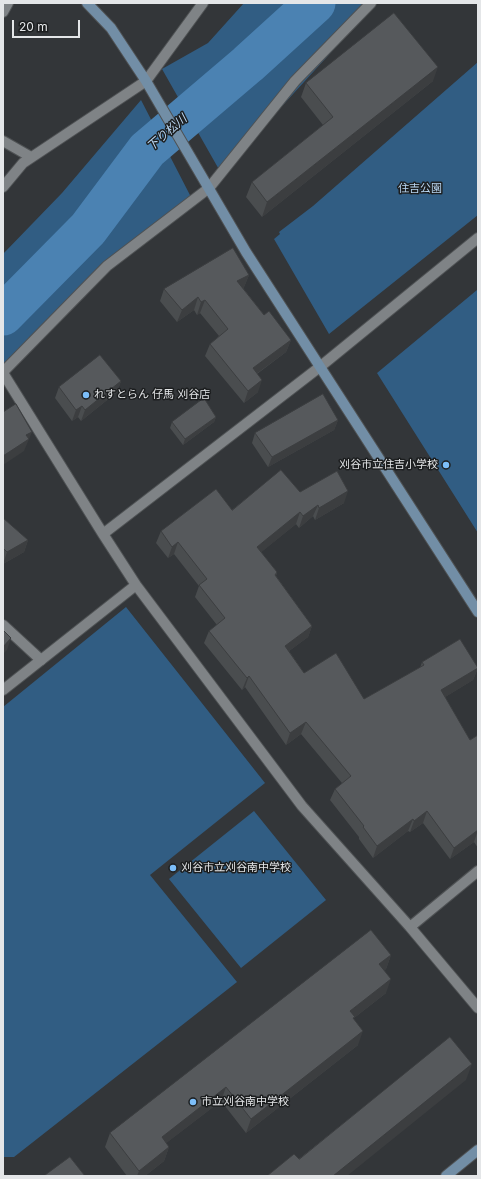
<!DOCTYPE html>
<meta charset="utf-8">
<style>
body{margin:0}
#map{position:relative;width:481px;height:1179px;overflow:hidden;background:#333639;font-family:Inter,sans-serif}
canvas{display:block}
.frame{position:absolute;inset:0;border:4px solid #e4e6e8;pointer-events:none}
.scale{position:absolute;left:12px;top:20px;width:68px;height:18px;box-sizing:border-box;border:2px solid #e4e6e8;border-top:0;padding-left:5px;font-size:12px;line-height:14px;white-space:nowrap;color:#e4e6e8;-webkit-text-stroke:3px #1c1e1f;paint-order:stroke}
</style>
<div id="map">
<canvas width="481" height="1179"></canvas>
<div class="frame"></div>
<div class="scale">20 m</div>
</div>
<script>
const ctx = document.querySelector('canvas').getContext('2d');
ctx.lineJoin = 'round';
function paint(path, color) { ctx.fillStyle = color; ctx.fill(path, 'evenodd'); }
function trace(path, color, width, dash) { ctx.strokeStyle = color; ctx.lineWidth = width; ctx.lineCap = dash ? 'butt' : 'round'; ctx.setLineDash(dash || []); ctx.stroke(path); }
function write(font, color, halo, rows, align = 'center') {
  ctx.font = font + ' Inter,"Noto Sans JP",sans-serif'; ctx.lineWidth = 3; ctx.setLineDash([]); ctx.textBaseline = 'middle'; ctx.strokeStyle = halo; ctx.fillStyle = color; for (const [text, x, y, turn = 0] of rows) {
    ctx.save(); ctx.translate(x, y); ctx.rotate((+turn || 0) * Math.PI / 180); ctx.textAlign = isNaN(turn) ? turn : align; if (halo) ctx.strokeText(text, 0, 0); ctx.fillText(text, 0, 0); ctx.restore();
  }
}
paint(new Path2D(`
 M244,3h132l-155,170 -59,-104 46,-26z
 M478,62v153l-149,119 -55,-95 6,-5 -1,-2 34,-26z
 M141,100l51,99 -85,68 -104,105v-118l59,-61z
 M477,290l1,1v242l-101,-160z
 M126,607l139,176 -115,92 87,107 -223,175h-11v-450z
 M254,811l72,89 -85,68 -72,-89z`), '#315d83');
trace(new Path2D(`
 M3,315l85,-86 59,-79 101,-86 67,-61`), '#4b82b2', 41);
const lane = new Path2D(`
 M3,625l38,35`);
const street = new Path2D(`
 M3,12l5,-9
 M3,141l28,16
 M3,187l20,-24 123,-82 57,-78
 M3,372l104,-106 102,-78 86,-107 76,-78
 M3,373l100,161 33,51 166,221 108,121 68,81
 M103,534l218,-168 157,-128
 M3,690l133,-105
 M410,927l68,-56`);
const secondary = new Path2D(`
 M87,3l24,25 35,53 100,171 232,360
 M446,1176l32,-26`);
trace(lane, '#4f5254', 12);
trace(street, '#4f5254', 12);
trace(secondary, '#4f5254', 12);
trace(lane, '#7f8386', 10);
trace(street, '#7f8386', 10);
trace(secondary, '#728ea6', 10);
paint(new Path2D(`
 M433,81l-171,136 -16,-20 6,-15 71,-57 -22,-28 5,-14z
 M249,275l-5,12 -1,1 21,27 27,25 -5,12 -29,22 1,18 -14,11 -39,-47 5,-12 9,-8 -19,-23 -3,2 -3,-5 -17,12 -17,-21 4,-12z
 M121,381l-4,11 -36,29 -3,-4 -6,4 -17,-23 4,-11z
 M216,417l-2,5 -31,23 -13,-17 2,-6z
 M338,420l-4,10 -66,37 -16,-24 3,-10z
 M300,492l44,11 -29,17 -2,-4 -14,12 -3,-4 -35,28 16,20 -1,4 36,50 -4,11 -19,14 15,22 60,26 56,-31 2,-6 56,6 -5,12 -28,17 25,43 8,-5v113l-4,-6 -24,17 -27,-36 -13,9 -2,-1 -35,27 -14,-19v-2l-29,-37 5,-11 7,-6 -41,-49 -15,11 -41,-58 -3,3 -38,-47 5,-12 8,-6 -22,-28 4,-11 -25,-32 -6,4 -12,-15 5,-12 71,-21z
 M3,518l25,22 -4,12 -21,12z
 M391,955l-5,14 -2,1 2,23 -32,25v2l4,25 -112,88 -25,-32 -55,42 3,4 -5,14 -19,15h-18l-22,-29 5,-14z`), '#4a4d4f');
paint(new Path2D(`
 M438,67l-5,14 -171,136 5,-15z
 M249,275l-5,12 -11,7 4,-13z
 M198,297l-4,13 -17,12 5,-12z
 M205,300l-5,13 -3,2 4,-13z
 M291,340l-5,12 -38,28 5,-12z
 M262,380l-4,12 -14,11 4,-12z
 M121,381l-4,11 -36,29 4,-11z
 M82,406l-4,11 -6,4 4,-11z
 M216,417l-2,5 -31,23 2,-6z
 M338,420l-4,10 -66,37 4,-10z
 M32,432l-8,19 -21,14v-9l23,-21z
 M348,491l-4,12 -29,17 4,-12z
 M318,505l-5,11 -14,12 4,-12z
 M300,512l-4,12 -43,35 4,-12z
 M28,540l-4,12 -21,12 4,-12z
 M178,542l-4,12 -6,4 4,-11z
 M312,626l-4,11 -27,20 4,-11z
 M11,638l-4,12 -4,4v-7z
 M478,668l-5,12 -36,22 4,-12z
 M249,676l-4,11 -3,3 5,-12z
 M306,722l-5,12 -15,11 4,-12z
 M427,811l-4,12 -13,9 4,-11z
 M413,819l-5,12 -35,27 4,-12z
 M478,830l-4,12 -24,17 4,-11z
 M391,955l-5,14 -12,9 5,-14z
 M391,979l-5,14 -32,25 -4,13v-20z
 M363,1031l-5,14 -112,88 5,-14z
 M472,1064l-6,16 -119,96h-14z
 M226,1087l-5,14 -65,50 6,-14z
 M169,1147l-5,14 -19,15h-8l2,-5z`), '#3c3e40');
const building = new Path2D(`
 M394,13l44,54 -171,135 -15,-20 81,-65 -27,-34z
 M233,248l16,27 -12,6 27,34 5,-4 22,29 -38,28 9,12 -14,11 -38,-47 18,-15 -23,-29 -4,2 -3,-5 -16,13 -18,-21z
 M100,355l21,26 -36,29 -3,-4 -6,4 -17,-23z
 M323,394l15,26 -66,37 -17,-24z
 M204,398l12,19 -31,22 -13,-17z
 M16,404l16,28 -6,3 3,4 -26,17v-48l1,3z
 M281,470l19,22 37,-21 11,20 -29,17 -1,-3 -15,11 -3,-4 -43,35 20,25 -2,3 37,51 -27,20 19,27 32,-20 28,46 60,-34 -2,-3 38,-23 18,29 -37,22 29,50 8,-5v95l-24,18 -27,-37 -13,10 -1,-2 -36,27 -14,-19 1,-1 -29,-37 16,-13 -45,-54 -16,11 -41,-57 -2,2 -38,-47 16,-13 -26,-33 8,-6 -29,-37 -6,5 -11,-16 55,-42 16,21z
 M3,518l25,22 -21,12 -4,-4z
 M3,630l8,8 -8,9z
 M371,930l20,25 -12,9 12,15 -41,32 5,6 -2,1 10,13 -112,88 -25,-32 -64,50 7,10 -30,24 -29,-38z
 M450,1037l22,27 -139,112h-66l27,-22 5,5z
 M70,1157l15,19h-41z`);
paint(building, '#56595c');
trace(building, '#3c3e40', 1);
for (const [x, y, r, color] of [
 [86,395,4,"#7cbef9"],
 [446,465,4,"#7cbef9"],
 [173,868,4,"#7cbef9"],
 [193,1102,4,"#7cbef9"]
]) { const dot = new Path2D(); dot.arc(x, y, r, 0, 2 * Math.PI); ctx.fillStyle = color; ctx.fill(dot); trace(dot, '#1c1e1f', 1.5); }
write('11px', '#b9d7f3', '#1c1e1f', [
 ["住吉公園",420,189]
]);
write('11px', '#e4e6e8', '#1c1e1f', [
 ["れすとらん 仔馬 刈谷店",94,395],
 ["刈谷市立住吉小学校",438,465,"right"],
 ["刈谷市立刈谷南中学校",181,868],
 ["市立刈谷南中学校",201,1102]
], 'left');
write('italic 12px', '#b9d6f2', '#1c1e1f', [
 ["下り松川",167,133,-41]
]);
</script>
